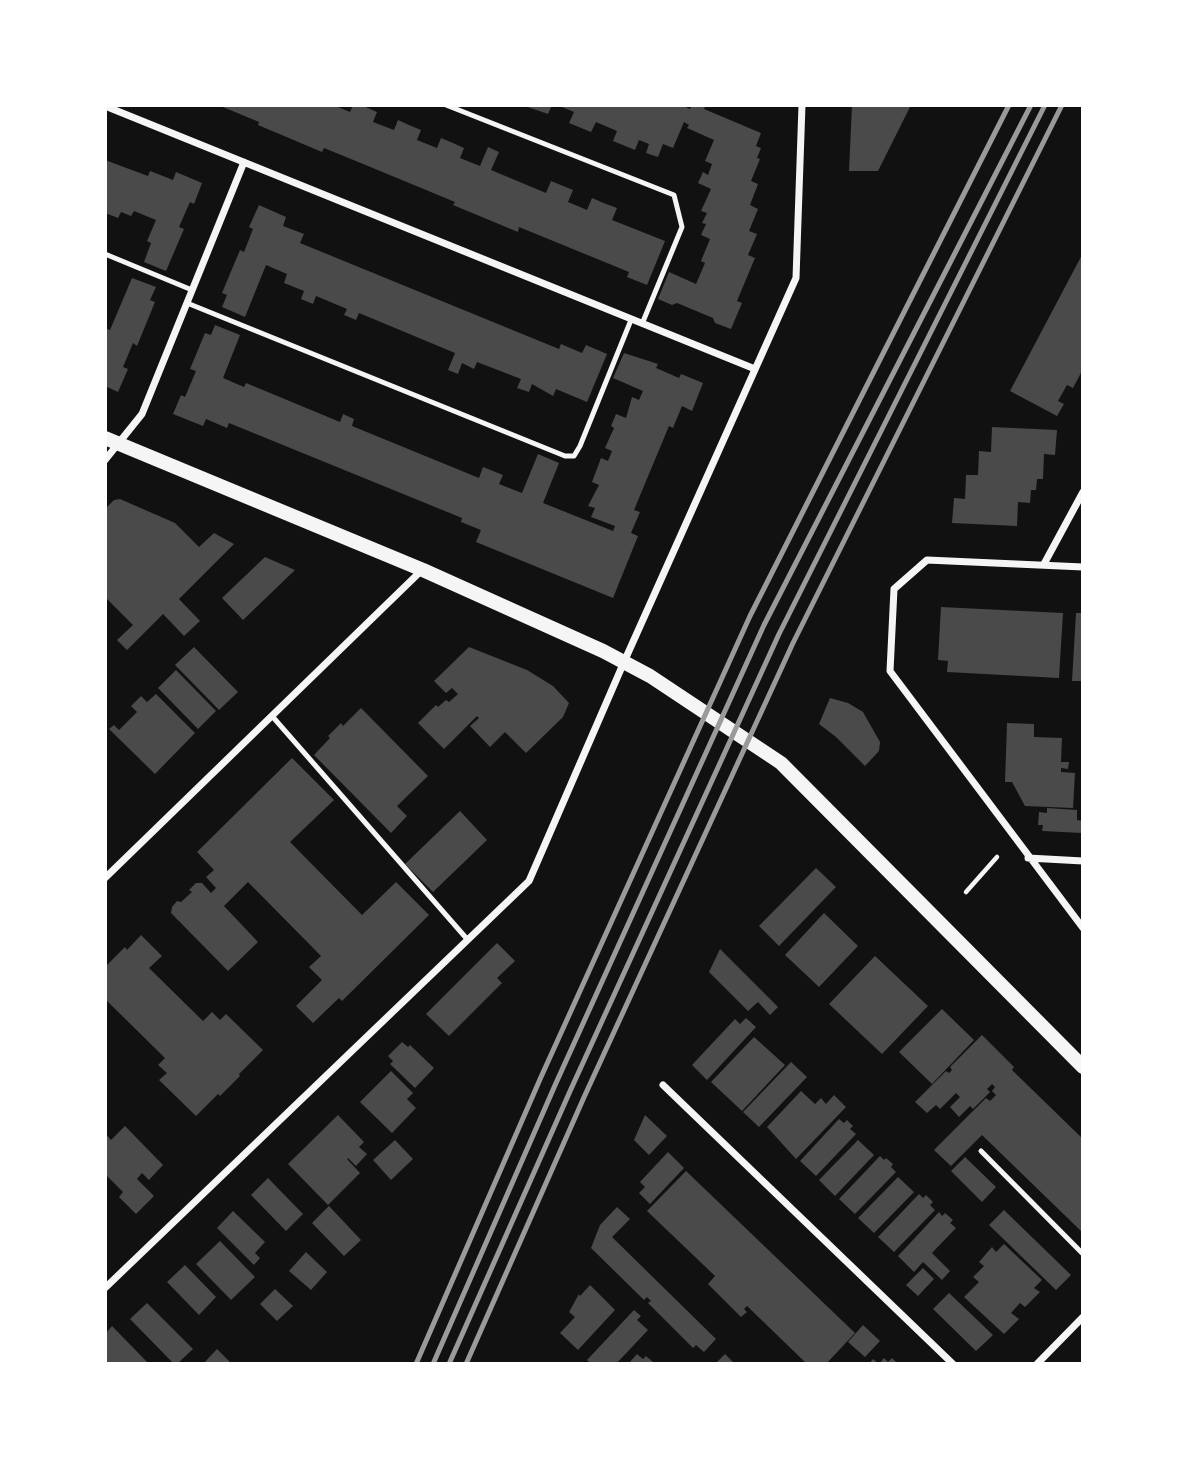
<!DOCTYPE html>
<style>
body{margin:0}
#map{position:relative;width:1188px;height:1469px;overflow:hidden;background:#111;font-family:Manrope,sans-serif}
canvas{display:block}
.frame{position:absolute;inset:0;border:107px solid #fff;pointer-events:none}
</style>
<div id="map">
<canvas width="1188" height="1469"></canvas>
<div class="frame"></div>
</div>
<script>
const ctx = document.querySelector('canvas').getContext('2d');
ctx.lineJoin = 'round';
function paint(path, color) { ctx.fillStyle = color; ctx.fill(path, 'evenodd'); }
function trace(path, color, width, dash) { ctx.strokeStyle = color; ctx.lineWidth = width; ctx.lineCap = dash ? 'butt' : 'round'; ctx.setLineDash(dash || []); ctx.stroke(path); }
paint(new Path2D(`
 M218,105h115l17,7 3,-7h8l16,7 -4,10 21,8 4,-10 11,5 12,5 -4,10 20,8 4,-10 12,5 11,5 -4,10 20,8 8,-19 11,5 -8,18 55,23 5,-12 22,9 -5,12 19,8 5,-12 14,6 11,4 -5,12 53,21 -18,44 -20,-8 2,-5 -110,-45 -1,5 -65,-27 2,-3 -87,-36 -44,-18 -2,4 -64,-27 1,-3z
 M522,105h30l-4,9z
 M557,105h124l9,4 2,-4h8l5,2 -1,2 57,24 -5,13 5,2 -4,10 3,1 -9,22 7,3 -8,21 8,4 -9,22 8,3 -9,21 7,3 -18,43 5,2 -11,26 -16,-6 -2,-5 -36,-15 -5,2 -14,-6 11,-27 27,12 9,-21 -4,-2 9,-22 -9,-4 5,-11 -4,-1 5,-10 -6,-2 10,-22 -13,-6 5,-11 5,3 4,-11 -7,-3 9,-21 -27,-12 2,-3 -5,-3 -11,26 -10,-4 -5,13 -12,-4 3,-9 -10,-4 -4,10 -22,-9 4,-10 -21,-9 -5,10 -22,-9 5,-11z
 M852,105h59l-33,66h-29z
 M105,160l43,16 2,-5 23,9 3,-8 26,11 -8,21 -4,-2 -11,25 5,2 -18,42 -22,-9 7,-19 -4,-2 9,-21 -22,-9 -3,5 -10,-4 -3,6 -13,-5z
 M259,205l27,12 -3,9 21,8 -4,9 259,106 2,-5 21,9 4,-8 21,9 -20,48 -31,-13 -3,7 -21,-12 -3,8 -12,-4 4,-9 -44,-17 -3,7 -12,-6 -4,11 -10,-4 7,-17 -96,-40 -3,7 -12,-5 3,-6 -31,-13 -3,8 -12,-5 3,-8 -20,-8 3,-9 -21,-9 -21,52 -23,-10 5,-12 -5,-2 18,-43 4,2 9,-23 -4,-2z
 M1083,253v116l-10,19 -6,-3 -9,16 6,3 -7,12 -47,-25z
 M132,278l24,9 -6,13 5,2 -18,44 -4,-3 -10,24 5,2 -10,23 -13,-6v-58l5,2z
 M215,325l25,10 -17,43 21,9 2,-4 94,39 3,-8 11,5 -2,7 127,52 4,-11 20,8 -4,9 23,9 16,-39 21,9 -16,40 70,28 2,-5 -24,-9 4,-9 -7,-2 11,-21 -7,-3 9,-24 7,3 4,-10 -7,-3 9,-20 -3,-2 5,-12 10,4 6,-21 7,3 4,-9 -30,-13 11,-25 34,11 -2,4 23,10 2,-4 22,9 -11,28 -10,-5 -9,22 -4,-2 -35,84 6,2 -9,21 7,3 -25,62 -137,-56 5,-12 -20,-8 1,-4 -233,-95 -2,5 -21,-9 -3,7 -30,-12 8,-19 4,2 11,-26 -6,-2 15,-36 6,2z
 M992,427l65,3 -2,25 -11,-1 -1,25h-6l-1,11h-5l-1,13 -12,-1 -1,24 -65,-3 2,-25 11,1 1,-24h12l1,-24 12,1z
 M120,499l55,24 24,24 15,-14 20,11 -55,55 21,22 -16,15 -21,-22 -36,36 -10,-10 16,-15 -28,-28v-88l9,-9z
 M265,557l30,13 -52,50 -21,-22z
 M941,607l122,6 -4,65 -112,-6 1,-11 -10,-1z
 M1076,613h7v68h-11z
 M194,647l44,45 -19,18 -44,-45z
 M469,647l58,23 26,16 16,17 -6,14 -37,36 -21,-21 -15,15 -20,-21 9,-8 -2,-2 -33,33 -26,-26 18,-18 2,2 8,-7 3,2 9,-8 -6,-6 -6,5 -12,-12z
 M176,670l40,41 -18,18 -40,-41z
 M156,694l39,39 -40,41 -46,-45 5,-4 5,5 18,-18 -6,-6 10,-10 6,6z
 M830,698l18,5 15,9 17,30 -1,9 -14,15 -29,-29 -17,-13z
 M361,708l67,68 -31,30 10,10 -16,17 -77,-78 16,-17 -2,-2 13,-13 2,3z
 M1007,723l27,1v13l28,1 -1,24h8l-1,7 -7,-1v4l14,1 -2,35 -48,-2 -13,-24h-7z
 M292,758l42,42 -44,42 72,73 34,-33 33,33 -87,86 -3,-3 -26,25 -17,-17 26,-26 -13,-13 12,-11 -73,-74 -24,24 34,36 -30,29 -57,-58 1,-6 5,-6 4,1 11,-10 -3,-2 7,-7h6l9,10 5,-5 -10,-11 8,-7 -17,-18z
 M1047,808l30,2v10l6,1 -1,12 -40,-2 1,-6h-5l1,-13 8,1z
 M460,811l27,29 -54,52 -28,-28z
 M816,868l20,19 -57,59 -20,-20z
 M824,913l34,33 -39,41 -34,-32z
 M141,935l21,21 -13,12 54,53 9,-9 8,8 6,-6 37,36 -24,24 1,2 -20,20 -2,-2 -22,22 -37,-36 8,-7 -9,-8 7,-7 -60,-59v-32l20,-20 2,3z
 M497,943l18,18 -18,17 5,5 -53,53 -23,-22z
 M720,949l58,58 -8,8 -12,-13 -10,9 -39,-39z
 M875,956l53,50 -46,48 -53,-50z
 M942,1009l32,31 -42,44 -33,-32z
 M746,1018l10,9 -49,53 -15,-15 43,-46 5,5z
 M982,1035l32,32 -2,3 71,69v94l-101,-98 -31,31 -17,-16 52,-52 4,3 6,-6 -4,-4 3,-4 -3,-3 -5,5 3,3 -17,17 -3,-3 -11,11 -9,-10 10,-10 -4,-4 -16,16 -4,-4 -9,8 -12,-11 31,-31 3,2 3,-3 -2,-3z
 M754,1037l31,28 -43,46 -31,-29z
 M402,1042l6,5 2,-2 24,23 -19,20 -25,-24 3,-3 -5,-5z
 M791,1062l16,15 -48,50 -16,-15z
 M391,1071l22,22 -6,6 9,9 -24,25 -32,-31z
 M801,1091l14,13 6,-6 5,6 8,-9 12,12 -50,52 -29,-32z
 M338,1115l26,27 -5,5 8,7 -11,12 -8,-8 -1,1 13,14 -32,32 -40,-41z
 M645,1115l22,21 -18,19 -15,-15z
 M839,1119l5,4 3,-3 6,6 -3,3 6,5 -40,42 -16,-15z
 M125,1126l38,39 -14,15 -7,-7 -5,6 17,17 -18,18 -17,-17 4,-5 -18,-18v-41l6,7z
 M395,1140l18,19 -22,21 -18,-20z
 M858,1140l16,15 -39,41 -16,-16z
 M668,1152l16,16 -34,36 -11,-11 6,-6 -5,-5z
 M880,1156l4,4 2,-2 7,6 -2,3 5,5 -41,42 -16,-15z
 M965,1157l31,30 -14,15 -31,-31z
 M686,1171l169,162 -29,31h-19l-60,-58 -3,3 3,3 -6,5 -33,-33 7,-8 -68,-65z
 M898,1177l16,15 -40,41 -16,-15z
 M268,1178l35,36 -17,17 -35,-36z
 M919,1194l4,4 3,-3 7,7 -3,3 5,5 -41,42 -16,-15z
 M329,1206l32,34 -17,16 -32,-33z
 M617,1207l13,12 -18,18 104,102 -12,13 -8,-7 -3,3 -45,-45 3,-2 -4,-4 -3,3 -53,-52 9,-23z
 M1004,1210l67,65 -15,15 -67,-65z
 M233,1211l32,31 -10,11 5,5 -6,7 -37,-37z
 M939,1212l3,4 3,-3 8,7 -3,3 6,5 -24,25 18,18 -8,9 -19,-18 -9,10 -16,-16z
 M220,1241l35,36 -24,23 -35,-36z
 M1004,1244l38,36 -8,8 6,4 -15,15 -5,-4 -9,10 8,6 -15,15 -40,-37 15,-15 -6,-5 11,-11 -5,-4 13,-15 4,5z
 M306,1252l21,20 -16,18 -22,-19z
 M185,1265l31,32 -17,18 -32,-33z
 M923,1268l11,11 -16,17 -12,-11z
 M590,1285l25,25 -37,40 -18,-17 15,-16 -6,-5 10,-18 1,2z
 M275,1289l18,17 -16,15 -17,-17z
 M949,1293l44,42 -17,16 -43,-42z
 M147,1303l46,46 -16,15h-3l-44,-45z
 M634,1310l7,6 -4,4 11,10 -32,34h-25l-4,-4z
 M863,1325l17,16 -15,16 -17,-15z
 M112,1326l37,38h-44v-30z
 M217,1349l15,15h-29z
 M637,1354l6,5 3,-3 7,6 -3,2h-22z
 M725,1354l10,10h-20z
 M884,1358l4,4 4,-4 6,6h-29l4,-5 6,5z`), '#4a4a4a');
trace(new Path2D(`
 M966,892l31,-35`), '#f5f5f5', 4.5);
trace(new Path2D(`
 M446,105l228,90 8,32 -40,97
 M105,254l87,36
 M187,303l378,153h9l6,-10 51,-126
 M272,716l195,223
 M981,1151l102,103`), '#f5f5f5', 5);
trace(new Path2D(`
 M105,106l650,263
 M105,460l37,-46 102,-252
 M1044,564l39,-72
 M1083,567l-156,-7 -33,29 -4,82 193,257
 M1028,858l55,3
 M105,878l317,-308
 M663,1085l290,279
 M105,1288l424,-407 95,-219 172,-384 6,-173
 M1037,1364l46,-47`), '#f5f5f5', 7);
trace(new Path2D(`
 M105,438l318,132 180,81 47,25 131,87 302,304`), '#f5f5f5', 14);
trace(new Path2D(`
 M416,1364l125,-287 209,-461 259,-511
 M433,1364l123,-281 208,-458 267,-520
 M449,1364l122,-275 208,-455 266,-529
 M466,1364l119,-269 208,-452 269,-538`), '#9a9a9a', 5);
</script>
